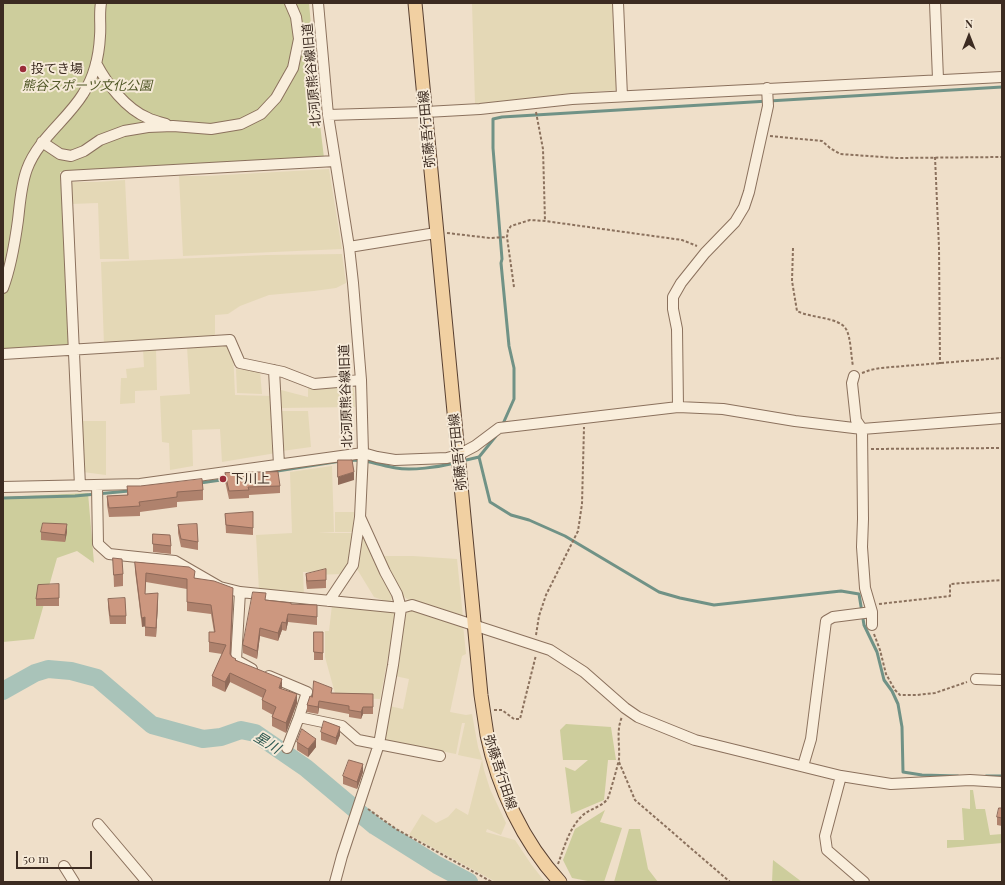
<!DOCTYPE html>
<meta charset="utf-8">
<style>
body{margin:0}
#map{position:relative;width:1005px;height:885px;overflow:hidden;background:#efdfc9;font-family:"Playfair Display",serif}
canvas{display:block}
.frame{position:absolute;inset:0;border:4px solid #3c2b21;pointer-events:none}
.north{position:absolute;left:949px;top:16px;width:40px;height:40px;-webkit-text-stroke:3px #f6ead8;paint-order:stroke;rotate:0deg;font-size:11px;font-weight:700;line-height:16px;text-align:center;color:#3c2b21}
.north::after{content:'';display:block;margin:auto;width:14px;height:18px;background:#3c2b21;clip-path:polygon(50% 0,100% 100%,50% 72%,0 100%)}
.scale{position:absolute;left:16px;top:851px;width:76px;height:18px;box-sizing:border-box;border:2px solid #3c2b21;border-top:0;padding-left:5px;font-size:12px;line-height:14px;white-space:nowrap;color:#3c2b21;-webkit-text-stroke:3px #f6ead8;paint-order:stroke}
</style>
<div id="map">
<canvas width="1005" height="885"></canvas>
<div class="frame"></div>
<div class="north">N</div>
<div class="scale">50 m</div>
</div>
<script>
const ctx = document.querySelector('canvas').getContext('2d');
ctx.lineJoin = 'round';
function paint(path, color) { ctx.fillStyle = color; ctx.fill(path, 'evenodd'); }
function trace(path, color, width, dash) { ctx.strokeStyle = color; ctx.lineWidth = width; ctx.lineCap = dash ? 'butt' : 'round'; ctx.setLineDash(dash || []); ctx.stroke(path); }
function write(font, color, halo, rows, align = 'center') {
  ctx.font = font + ' "Playfair Display","Noto Sans JP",serif'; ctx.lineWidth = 4; ctx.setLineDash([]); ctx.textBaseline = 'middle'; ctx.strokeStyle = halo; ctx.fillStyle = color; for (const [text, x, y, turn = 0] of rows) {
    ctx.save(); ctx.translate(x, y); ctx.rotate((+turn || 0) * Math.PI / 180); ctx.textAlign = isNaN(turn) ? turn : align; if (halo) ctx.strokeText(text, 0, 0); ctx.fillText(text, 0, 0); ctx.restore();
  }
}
paint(new Path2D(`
 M472,3h143l3,87 -42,3 -101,11z
 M329,169l13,80 -159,7 -4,-80h27z
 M125,180l4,79h-29l-2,-56 -27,1 -1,-18 3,-4h24z
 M342,254l4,29 -10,5 -22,3 -45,4 -29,11 -12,8 -13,1v19l-4,4 -107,7 -3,-83 166,-7z
 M227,345l6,5 2,45 38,1 3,57 -54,9 -2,-33 -28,1 1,36 -23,4 -1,-27 -7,-1 -2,-46 30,-2 -3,-47z
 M143,349h13l1,41 -22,1v12l-15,1 1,-26h6l-1,-9 18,-2z
 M236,369l24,2 2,23 -25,-1z
 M349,385l5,3 1,19 -74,1v-18l27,7v-10z
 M280,411h28l3,36 -29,4z
 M81,421h25v54l-23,-3z
 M332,466l2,66 -16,1h35l-2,27 -9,14 -29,1v-3h-10l1,24 -45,-5 -3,-56 36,-2 -2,-61z
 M335,512h19l-1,20h-18z
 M360,530l22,46 10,17 -1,10 -17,-6 -17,-28z
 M382,556h31l44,3 6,58 -52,-15 -9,-7z
 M332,605l60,5 4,6 -16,83 -44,-2 -11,-40v-26h4z
 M410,610l53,14 3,30 -4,2 -12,56 16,3 6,-1 6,33 4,12 2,11 6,19 16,34 -5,12 -14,-6 -1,3 29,8 16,24 14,18h-49l-87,-47 13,-21 14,9 12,-6 8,-9 12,7 14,-55 -24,-5 7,-32h-3l-6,31 -69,-13 -3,-4 5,-31 14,3 6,-30 -14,-3 11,-62z`), '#e4d8b6');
paint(new Path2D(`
 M3,3h306l10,113 5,42 -264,14 11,175 -68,3z
 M88,493l6,70 -17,-12 -20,7 -23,81 -31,3v-145z
 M566,724l45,3 5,33h-8l-4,40 -33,14 -6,-47 10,4 13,-11h-25l-3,-30z
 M970,790h3l3,19h9l5,26 12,-1v9l-55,5v-8h17l-2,-32 8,1z
 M605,810l-5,12 22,6 -18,54h-11l-21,-4 -9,-18 12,-31z
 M629,829h11l8,40 10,13h-44z
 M773,860l29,22h-30z`), '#cdcd9c');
trace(new Path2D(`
 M502,426l12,-27v-31l-5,-22 -8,-83 1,-4 -9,-111v-29l9,-2 500,-30
 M479,457l11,45 21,13 18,5 36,16 94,56 21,6 34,7 127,-14 18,3 5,31 13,27 7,28 8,11 6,13 4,23 1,45 19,3 36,1
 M346,461c17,-3 33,4 50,7 15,3 43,-1 59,-5
 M462,461l17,-4 17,-21
 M271,472l70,-11
 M200,483l28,-4
 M3,498l72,-2 54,-5
 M986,776h16`), '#709286', 3);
trace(new Path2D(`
 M3,691l32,-18 13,-4 23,2 26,7 55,47 51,14 18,-2 20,-7 14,3 51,35 69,58 62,39 32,17`), '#a9c3b9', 18);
const minor = new Path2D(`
 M318,3l10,112 21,132 4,36 8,97 2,73 -3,64 25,55 12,22 4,14 -8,57 -14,79 -37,112 -7,26
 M618,3l4,93
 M935,3l3,76
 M96,63c11,21 30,46 52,55 6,3 12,4 18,6
 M328,115l98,-3 54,-3 92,-10 430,-22
 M42,142l18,12 11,2 13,-5 16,-11 24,-9 24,-4 25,-1 38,3 30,-5 20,-10 15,-16 17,-30 6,-29 -3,-22 -6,-14
 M349,247l87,-14
 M3,288c8,-21 12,-46 15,-68 2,-17 3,-35 9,-51 11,-30 40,-49 56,-75 11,-17 16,-38 17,-58 1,-11 -1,-22 1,-33
 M3,354l227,-14 10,23 43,9 31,12 47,-4
 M274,370l5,95
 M854,376l-2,7 4,37 6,9 1,90 -1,28 3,41 7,24v13
 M678,407l-1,-78 -4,-20v-12l8,-14 24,-30 30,-31 9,-15 5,-15 19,-86 -1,-18
 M97,485l1,59 11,10 66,7 45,26 20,5 161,16 11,-3 138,45 34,22 41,36 13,9 57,23 146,36 50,8 79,-4 32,2
 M80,486l-14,-310 269,-15
 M3,487l137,-3 223,-31 14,4 18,3 52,-2 11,-3 17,-9 24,-18 179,-21 45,2 72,12 67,8 140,-11
 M240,592l-4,68 16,9
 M329,601l24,-36 7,-48
 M269,676l38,16 -8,25 43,9 16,14 82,16
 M976,679l26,1
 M287,748l12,-31
 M803,766l8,-27 15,-118 7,-4 39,-5
 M841,776l-16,60 2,14 37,32
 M98,824l49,58
 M64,866l10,16`);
const major = new Path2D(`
 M415,3l66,692c2,14 4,27 6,40 11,53 36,107 73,147`);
trace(minor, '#8b715d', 12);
trace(major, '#594031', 15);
trace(new Path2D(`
 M536,112l7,37 2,72
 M770,136l52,5 8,7 10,6 57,4 105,-1
 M935,157l4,90 1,117
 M447,233l43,5 17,-1
 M793,248l-1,33 5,30c13,7 42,6 49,18 5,8 5,28 7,37
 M514,287l-7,-50 1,-7 3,-4 19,-6 15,1 137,19 15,6
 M862,373l8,-3 10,-2 122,-10
 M871,449l131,-1
 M879,604l71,-8v-12l52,-4
 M874,634l6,16 6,24 9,16 5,5h17l18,-2 32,-11
 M536,635l3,-19 7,-21 32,-64 4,-27 2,-77
 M494,710h8l12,9h6l16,-64
 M619,762l16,38 95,82
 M368,809l28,20 96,53
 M558,864c6,-16 11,-35 23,-47 8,-9 21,-9 27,-19 2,-5 10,-33 11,-39 1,-14 -3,-29 3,-42`), '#8b715d', 2, [3, 2]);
trace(minor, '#f9eedc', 10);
trace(major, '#f1d0a2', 13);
paint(new Path2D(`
 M225,473l55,13v7l-31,2v3l-20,1 -4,-18z
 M127,486l76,4v10l-26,2v5l-37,5v4l-31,1 -2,-12v-9l20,-1z
 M253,512v23l-27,-2 -1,-19z
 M178,525l20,17v8l-17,-3 -3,-14z
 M41,532h26l-2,10 -24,-2z
 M153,534l18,12v8l-18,-2z
 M113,558l10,16v12l-9,1z
 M135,562l60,16 38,19 -2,57 1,3 4,3 46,29 15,14 -11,30 -14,-7v-9l1,-2 -11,-6v-9l1,-2 -33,-16 -5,10 -13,-6v-10l10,-22 -13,-2v-20h5l-3,-18 -24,-3v-22l-41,-7 -1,12 13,9 -2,34 -11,-1v-10l-3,1 -7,-56z
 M306,574l20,6v8l-19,1 -1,-7z
 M59,584v22h-23v-7z
 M108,599l18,17v8h-16l-2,-17z
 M266,600l25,4 26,9v12l-29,-3 -2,9 -4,-1 -4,11 -18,-5 -3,23 -14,-6v-8z
 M314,632h9v28h-9z
 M332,693l41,1v20h-10l-2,5 -12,-2v-3l-30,-6 -1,6 -11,-2v-7l5,-8z
 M321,732l19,3 -4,10 -15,-5z
 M297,742l19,5 -8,10 -11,-7z
 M363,772l-6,17 -14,-5v-8z
 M1002,808v18l-5,-1v-8z`), '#af826d');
paint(new Path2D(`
 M354,472v8l-16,5v-8z
 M67,524v8l-2,10v-7z
 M233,588v9l-3,66v-9z
 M158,593v10l-2,34v-9z
 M288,614v8l-2,9v-8z
 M145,617v9l-3,1v-9z
 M282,622v8l-4,11v-8z
 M260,628v8l-3,23v-8z
 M230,673v9l-5,10v-10z
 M282,679v9l-3,9v-9z
 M297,694v9l-11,30v-10z
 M319,701v7l-1,6v-7z
 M363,707v7l-2,5v-7z
 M340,727v8l-4,10v-7z
 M316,739v8l-8,10v-8z
 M363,764v8l-6,17v-7z`), '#8f6a59');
const building = new Path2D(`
 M338,460h14l2,12 -16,5z
 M278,472l2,14 -32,1 1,3 -20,1 -4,-18z
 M202,479l1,11 -26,2v5l-38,5 1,4 -31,2 -2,-12 21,-1 -1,-9h13z
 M253,512v16l-27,-3 -1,-11z
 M43,523l24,1 -2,11 -24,-3z
 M197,524l1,18 -17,-3 -3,-14z
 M153,534l17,1 1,11 -18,-2z
 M113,558l9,1 1,15 -9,1z
 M135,562l54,5 6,4 -1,7 20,3 19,7 -3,66 2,3 4,2 -1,1 47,19 -3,9 18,6 -11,29 -14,-6 4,-10 -14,-7 4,-10 -36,-17 -5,9 -13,-6 14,-31 -17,-3v-10h6l-4,-27 -24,-3v-23l-41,-6 -1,21 13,-1 -2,35 -11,-1v-10l-3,1z
 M326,569v11l-19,1 -1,-7z
 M59,584v14l-23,1 2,-14z
 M253,592l13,1 -1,7 26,3v1l26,1v12l-29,-3 -2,9 -4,-1 -4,11 -18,-5 -3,23 -14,-6z
 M125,598l1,18h-16l-2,-17z
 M314,632h9v21l-9,-1z
 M314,681l18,7 -1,5 42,1v13h-10l-2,5 -12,-2v-4l-30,-5 -1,6 -11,-2 3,-9 2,1z
 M324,721l16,6 -4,11 -15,-6z
 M302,729l14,10 -8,10 -11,-7z
 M349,760l14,4 -6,18 -14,-6z
 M999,808h3v10l-5,-1z`);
paint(building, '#cc977f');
trace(building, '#8f6a59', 1);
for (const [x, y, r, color] of [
 [23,69,4,"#9a2d39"],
 [223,479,4,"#9a2d39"]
]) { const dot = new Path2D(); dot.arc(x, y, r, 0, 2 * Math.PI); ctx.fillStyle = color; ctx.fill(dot); trace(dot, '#f6ead8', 1.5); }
write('13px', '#3c2b21', '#f6ead8', [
 ["投てき場",31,69],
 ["下川上",231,479]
], 'left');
write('13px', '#3c2b21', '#f6ead8', [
 ["北河原熊谷線旧道",312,75,-95],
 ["弥藤吾行田線",427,129,-95],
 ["北河原熊谷線旧道",346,396,-92],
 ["弥藤吾行田線",458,452,-96],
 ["弥藤吾行田線",500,772,72]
]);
write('italic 13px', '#515827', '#f6ead8', [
 ["熊谷スポーツ文化公園",87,86]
]);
write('italic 14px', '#305b54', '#f6ead8', [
 ["星川",267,743,31]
]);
</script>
